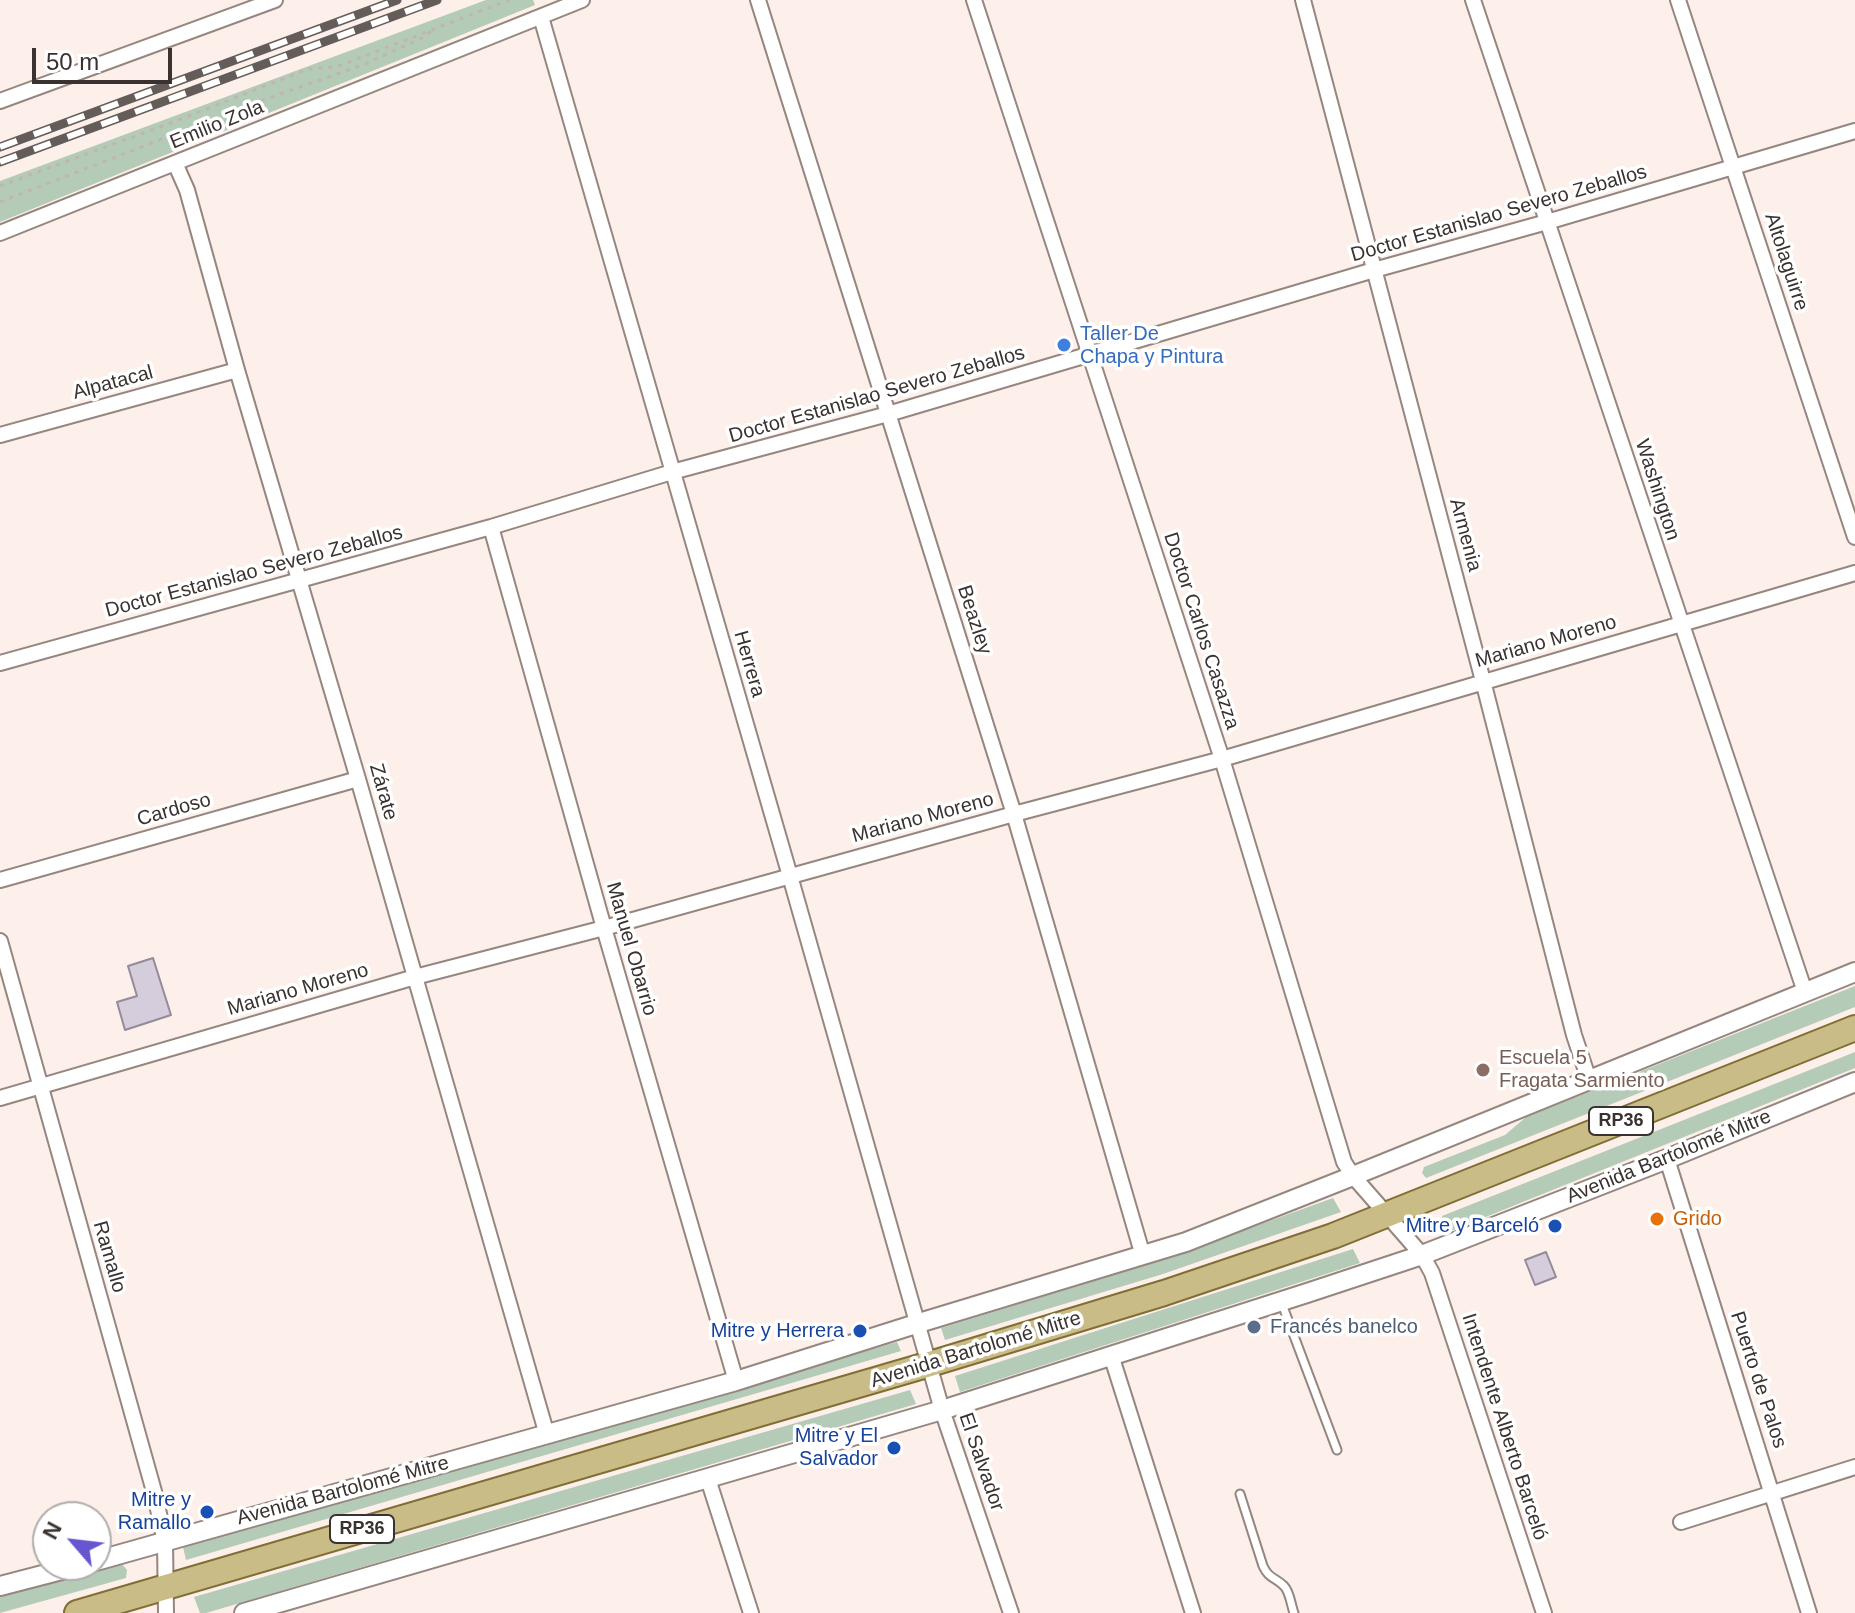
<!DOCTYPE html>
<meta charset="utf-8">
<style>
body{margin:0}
#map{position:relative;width:1855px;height:1613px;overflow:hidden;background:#fdefe9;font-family:Arial,sans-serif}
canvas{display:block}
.north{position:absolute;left:32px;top:1501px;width:80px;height:80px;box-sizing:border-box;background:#fff;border:2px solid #b0adac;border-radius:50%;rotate:298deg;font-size:22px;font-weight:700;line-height:32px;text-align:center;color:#393230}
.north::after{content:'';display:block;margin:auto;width:28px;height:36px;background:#6657d0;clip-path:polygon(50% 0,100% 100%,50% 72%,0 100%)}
.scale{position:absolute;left:32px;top:48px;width:140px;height:36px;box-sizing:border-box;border:4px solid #393230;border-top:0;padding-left:10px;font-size:24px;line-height:28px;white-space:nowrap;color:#393230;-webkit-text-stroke:6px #fff;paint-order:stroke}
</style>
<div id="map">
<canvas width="1855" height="1613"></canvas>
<div class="north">N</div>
<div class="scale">50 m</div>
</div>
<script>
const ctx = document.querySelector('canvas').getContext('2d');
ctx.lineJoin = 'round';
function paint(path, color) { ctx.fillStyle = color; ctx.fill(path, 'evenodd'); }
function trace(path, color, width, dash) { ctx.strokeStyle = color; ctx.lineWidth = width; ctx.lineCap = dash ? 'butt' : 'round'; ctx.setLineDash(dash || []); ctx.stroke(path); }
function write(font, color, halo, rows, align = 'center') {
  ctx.font = font + ' Arial,sans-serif'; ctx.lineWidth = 7; ctx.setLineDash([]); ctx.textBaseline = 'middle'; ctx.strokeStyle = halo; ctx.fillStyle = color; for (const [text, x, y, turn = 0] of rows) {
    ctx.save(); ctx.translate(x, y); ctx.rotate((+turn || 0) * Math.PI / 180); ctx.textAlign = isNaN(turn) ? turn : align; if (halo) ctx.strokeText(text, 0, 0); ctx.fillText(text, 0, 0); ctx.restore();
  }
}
paint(new Path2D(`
 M486,0h47l2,5 -535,217v-41z
 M1855,986v21l-429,171 -4,-5 2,-6 81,-32 21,-18z
 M1855,1052v16l-409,165 -4,-17z
 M1333,1198l8,14 -178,62 -218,66 -4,-12 218,-67z
 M1353,1249l7,14 -400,129 -5,-16z
 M897,1342l4,9 -715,209 -3,-13z
 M910,1390l6,14 -710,209h-6l-6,-16z
 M121,1563l6,7 -1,8 -126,35v-17z`), '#b3cbb7');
const building = new Path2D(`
 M153,958l18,57 -46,15 -8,-28 20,-6 -9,-30z
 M1546,1252l10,25 -21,8 -10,-25z`);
paint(building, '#d6cddc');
trace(building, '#938b99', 2);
const service = new Path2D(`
 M1282,1304l55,146
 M1240,1494l23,72c6,13 12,11 21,20 6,6 7,19 10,27`);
const minor = new Path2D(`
 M758,0l256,814 129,442
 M974,0l248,759 122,403 9,14 69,79 10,18 112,340
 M1303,0l180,681 91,354 15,45
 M1473,0l332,992
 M1678,0l177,537
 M541,17l249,859 152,534 69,203
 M0,101l275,-101
 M175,163l12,27 50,180 121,409 189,656
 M0,233l582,-233
 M0,435l237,-65
 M491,527l113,401 132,453
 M0,663l491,-136 181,-55 216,-58 486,-144 173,-48 308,-91
 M0,880l358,-101
 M0,941l155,554 10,47 1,71
 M0,1098l415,-121 189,-49 410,-114 208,-55 633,-186
 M1667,1159l142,454
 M1111,1355l82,258
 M708,1479l43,134
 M1681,1522l174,-55`);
const tertiary = new Path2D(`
 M96,1561l640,-180 183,-58 267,-81 167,-66 502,-204
 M0,1586l81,-21
 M244,1613l698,-203 365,-117 115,-38 245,-96 188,-77`);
const primary = new Path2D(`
 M77,1613l853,-249 234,-71 169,-57 522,-208`);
trace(service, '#968680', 11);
trace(minor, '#968680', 18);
trace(tertiary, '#968680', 22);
trace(primary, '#806e35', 28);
trace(new Path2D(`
 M0,186l176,-65 132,-52 28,-2 173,-67
 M0,202l247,-96 118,-42 59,-27 9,-8`), '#c0b5b0', 3, [4, 6]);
trace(service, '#fff', 7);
trace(minor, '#fff', 14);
trace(tertiary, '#fff', 18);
trace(primary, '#cabc87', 24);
const rail = new Path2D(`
 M0,147l397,-147
 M0,162l437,-162`);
trace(rail, '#645c59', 9);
trace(rail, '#fff', 6, [18]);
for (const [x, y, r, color] of [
 [1064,345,8,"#3f7fe0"],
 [1483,1070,8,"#8d6e63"],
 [1657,1219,8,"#e8710a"],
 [1555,1226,8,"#1a4fb4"],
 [1254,1327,8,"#5c6f8a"],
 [860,1331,8,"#1a4fb4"],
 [894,1448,8,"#1a4fb4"],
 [207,1512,8,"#1a4fb4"]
]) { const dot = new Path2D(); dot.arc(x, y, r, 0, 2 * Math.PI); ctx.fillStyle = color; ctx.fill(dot); trace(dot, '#fff', 3); }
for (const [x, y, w] of [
 [1621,1121,64],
 [362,1529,64]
]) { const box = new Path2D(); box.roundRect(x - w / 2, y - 14, w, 28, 6); ctx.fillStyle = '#fff'; ctx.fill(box); trace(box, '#393230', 2); }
write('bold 18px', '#393230', null, [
 ["RP36",1621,1121],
 ["RP36",362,1529]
]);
write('20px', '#393230', '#fff', [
 ["Emilio Zola",217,125,-22],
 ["Doctor Estanislao Severo Zeballos",1499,214,-16],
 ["Altolaguirre",1786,262,72],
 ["Alpatacal",113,383,-15],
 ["Doctor Estanislao Severo Zeballos",877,395,-16],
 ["Washington",1657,490,72],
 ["Armenia",1465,535,75],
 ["Doctor Estanislao Severo Zeballos",254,572,-15],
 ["Beazley",974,620,72],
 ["Doctor Carlos Casazza",1201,631,72],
 ["Mariano Moreno",1546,642,-16],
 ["Herrera",749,664,74],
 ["Zárate",383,792,74],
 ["Cardoso",174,810,-16],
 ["Mariano Moreno",923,818,-15],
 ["Manuel Obarrio",631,949,74],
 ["Mariano Moreno",298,990,-16],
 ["Avenida Bartolomé Mitre",1669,1157,-22],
 ["Ramallo",109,1257,74],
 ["Avenida Bartolomé Mitre",976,1350,-17],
 ["Puerto de Palos",1758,1380,72],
 ["Intendente Alberto Barceló",1504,1427,72],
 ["El Salvador",981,1462,71],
 ["Avenida Bartolomé Mitre",343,1491,-15]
]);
write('20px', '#366cbe', '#fff', [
 ["Taller De",1080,334],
 ["Chapa y Pintura",1080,357]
], 'left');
write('20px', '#785e54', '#fff', [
 ["Escuela 5",1499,1058],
 ["Fragata Sarmiento",1499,1081]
], 'left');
write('20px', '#c56008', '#fff', [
 ["Grido",1673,1219]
], 'left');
write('20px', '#164399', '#fff', [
 ["Mitre y Barceló",1539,1226],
 ["Mitre y Herrera",844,1331],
 ["Mitre y El",878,1436],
 ["Salvador",878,1459],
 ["Mitre y",191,1500],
 ["Ramallo",191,1523]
], 'right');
write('20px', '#4e5e75', '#fff', [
 ["Francés banelco",1270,1327]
], 'left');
</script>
